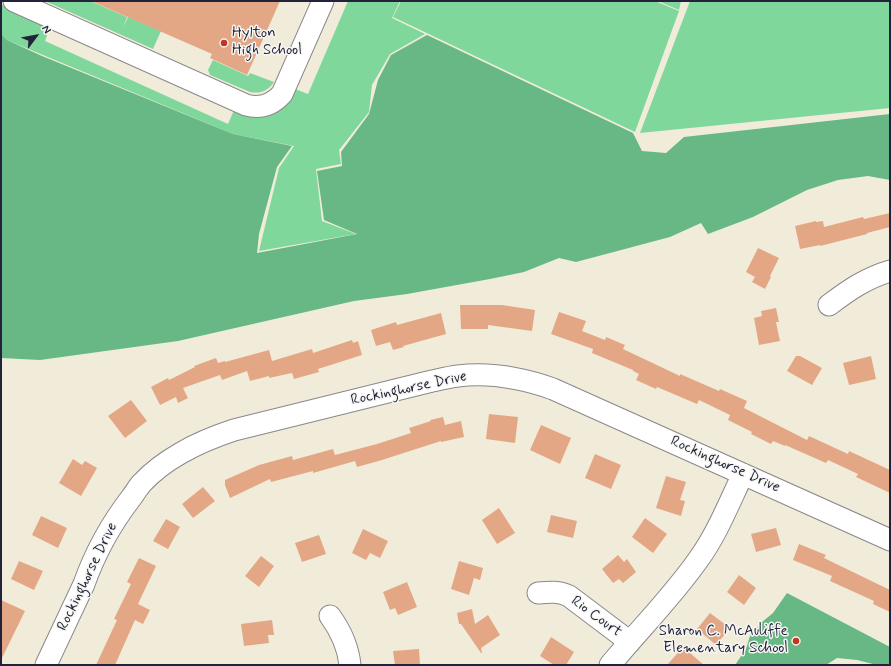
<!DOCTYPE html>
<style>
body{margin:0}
#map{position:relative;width:891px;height:666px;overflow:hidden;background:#f1ecda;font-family:Mynerve,sans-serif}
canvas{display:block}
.frame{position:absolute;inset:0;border:2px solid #22223b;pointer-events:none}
.north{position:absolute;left:16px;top:16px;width:40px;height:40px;-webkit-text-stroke:3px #f6f6f2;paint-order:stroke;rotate:58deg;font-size:11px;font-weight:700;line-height:16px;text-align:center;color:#22223b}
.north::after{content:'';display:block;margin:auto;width:14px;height:18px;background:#22223b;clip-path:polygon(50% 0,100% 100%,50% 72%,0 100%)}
</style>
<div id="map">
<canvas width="891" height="666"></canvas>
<div class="frame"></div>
<div class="north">N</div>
</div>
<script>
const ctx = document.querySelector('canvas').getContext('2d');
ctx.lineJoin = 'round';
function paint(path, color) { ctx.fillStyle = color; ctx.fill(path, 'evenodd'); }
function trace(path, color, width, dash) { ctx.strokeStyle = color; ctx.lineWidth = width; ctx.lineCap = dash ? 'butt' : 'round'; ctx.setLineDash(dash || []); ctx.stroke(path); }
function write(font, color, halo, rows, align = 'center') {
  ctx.font = font + ' Mynerve,sans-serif'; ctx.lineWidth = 3; ctx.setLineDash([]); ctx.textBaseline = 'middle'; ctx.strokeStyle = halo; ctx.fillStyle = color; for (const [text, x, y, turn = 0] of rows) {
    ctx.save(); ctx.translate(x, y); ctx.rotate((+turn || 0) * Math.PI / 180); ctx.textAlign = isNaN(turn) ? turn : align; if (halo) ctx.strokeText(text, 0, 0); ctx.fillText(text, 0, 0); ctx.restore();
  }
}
paint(new Path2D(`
 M45,1h45l37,16 -4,11 5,-11 33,14 -8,18z
 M348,1h52l-8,17 33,16 -35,20 -18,31 -3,27 -30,38 2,14 -25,5 6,52 34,13 -97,17 20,-83 15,-22 -61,-12 -226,-94 -6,-6v-30l49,23 -5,14 183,83 6,-14 61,-21 13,5z
 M401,1h254l24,10 -44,121 -242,-115z
 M658,1h23l-2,9z
 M690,1h200v107l-250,25z
 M213,60l35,16 2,-3 24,9c-6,9 -14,12 -24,10l-40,-17 -2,-5z`), '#7fd79c');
paint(new Path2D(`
 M1,34l6,6 35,16 191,78 59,12 -15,21 -18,67 -2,19 100,-19 -33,-14 -7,-49 25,-5 -1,-14 28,-38 9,-34 13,-25 36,-20 206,98 9,18 24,2 18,-16 206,-23v66l-22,-4 -30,4 -31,10 -54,27 -45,17 -7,-11 -31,14 -94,25 -17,-4 -35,14 -34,7 -83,15 -53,7 -176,40 -138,19 -39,-2z
 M787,593l103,54v17h-17l-16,-4 -20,-2 -11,7h-91l11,-16 4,-13 12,-14 11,-9z`), '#67b884');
paint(new Path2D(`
 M91,1h189l-33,74 -37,-17 2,-4z
 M890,213v14l-23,6v1l-47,12v-1l-20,4 -5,-23 21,-5v1l7,-1 1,6 39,-10 1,2z
 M758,248l21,10 -9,18 1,1 -6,12 -13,-7 3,-5 -9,-5z
 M460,305h42l33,5 -3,21 -44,-6v4h-27z
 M776,308l3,14h-3l4,19 -21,4 -5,-27 8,-2 -1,-5z
 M559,312l27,9 -4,10 23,9 1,-3 19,8 -2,4 57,27v-2l39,17 1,-2 27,12 -3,7 63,32 2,-4 39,18 1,-3 41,19v23l-34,-16 2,-3 -30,-14 -2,3 -41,-18v1l-12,-5 -2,3 -20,-10 1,-2 -24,-12 2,-5 -31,-15 -2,4 -40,-17 -1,2 -20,-9 3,-6 -6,-3v-1l-41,-17 1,-4 -42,-15z
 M441,313l5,21 -43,12 1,1 -11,3 -3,-8 -14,4 -5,-16 25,-8 1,3z
 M352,340l1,3 5,-2 4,14 -44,14 1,3 -25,7 -2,-6 -23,5v-2l-19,5 -3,-10 -25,9 -2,-5 -37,13 5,10 -10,5 -2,-6 -16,8 -9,-18 17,-9 1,2 26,-13 -1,-1 22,-8 2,5 7,-2v1l44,-12 3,11 40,-12 1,4z
 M796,356h4l22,12 -10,17 -25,-14z
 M871,356l5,23 -27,6 -6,-22z
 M131,400l16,21 -22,17 -17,-22z
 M489,414l29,3 -3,26 -29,-4z
 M443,417l2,8 16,-4 3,16 -23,5v-1l-59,19 -25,7 -2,-6 -42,12v-2l-42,11 -1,-3 -40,19 -5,-13v-5l34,-15 33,-9 1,4 40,-11 2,6 42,-11 34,-11 -2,-5 22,-7 -1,-1z
 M541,425l30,13 -11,26 -30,-14z
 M595,454l26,11 -10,24 -26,-11z
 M73,459l9,6 3,-4 12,7 -16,28 -22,-13z
 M666,476l20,6 -6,18 5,1 -4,15 -25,-8z
 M203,487l12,14 -22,17 -11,-14z
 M499,508l16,25 -18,11 -15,-24z
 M551,515l26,6 -4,17 -26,-6z
 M41,516l26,12 -9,20 -26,-13z
 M645,518l22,16 -14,19 -21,-16z
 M166,519l14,8 -12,22 -15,-8z
 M776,528l5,17 -25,7 -5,-18z
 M363,529l25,12 -8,17 -10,-5 -4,7 -14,-7z
 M319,535l7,19 -24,8 -7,-19z
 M799,544l27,11 -2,3 66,32v22l-17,-8 1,-3 -44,-20 2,-5 -39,-16z
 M618,555l6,7 3,-3 9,13 -13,11 -4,-4 -6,4 -11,-14z
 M261,556l13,10 -15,21 -14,-11z
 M139,558l17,8 -18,38 12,6 -7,14 -8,-4 -20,45h-19l21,-45 -3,-1 17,-35 -4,-2z
 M19,561l24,10 -9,19 -23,-11z
 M459,561l24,7 -3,12 -6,-2 -5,17 -18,-6z
 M739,575l17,13 -12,17 -17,-13z
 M407,582l10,25 -19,8 -3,-7 -5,2 -7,-18z
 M1,600l24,11 -24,49z
 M472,609l3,15 13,-9 12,20 -19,13 1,5h-1l-20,-29h-2l-2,-11z
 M710,613l20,15 -14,17 -19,-16z
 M272,620l2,15h-6l1,8 -25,3 -3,-22z
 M551,637l23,15 -8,13h-12l-14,-9z
 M683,647l21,18h-37z
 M419,649l1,16h-25l-2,-14z`), '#e3a785');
const minor = new Path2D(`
 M14,1l232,104c14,4 26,0 36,-11l41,-93
 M829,305c20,-15 37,-27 61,-34
 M538,593c11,-1 21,-2 31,3l61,46
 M330,616c11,15 18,30 20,49
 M46,665l38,-81c11,-31 27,-60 47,-86 4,-5 7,-11 11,-15 11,-12 25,-22 39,-30 17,-10 35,-17 53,-23l194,-48c10,-2 20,-5 30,-6 33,-4 64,2 95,13l337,151
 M610,665c29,-35 62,-68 88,-105 19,-26 31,-57 45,-86`);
trace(minor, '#8a878a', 23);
trace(minor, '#fff', 21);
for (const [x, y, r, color] of [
 [224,43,4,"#c8321e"],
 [796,641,4,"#c8321e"]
]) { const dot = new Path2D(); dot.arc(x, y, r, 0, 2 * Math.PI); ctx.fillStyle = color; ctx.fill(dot); trace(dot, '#f6f6f2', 1.5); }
write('15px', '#22223b', '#f6f6f2', [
 ["Hylton",232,34],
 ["High School",232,51],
 ["Sharon C. McAuliffe",788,632,"right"],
 ["Elementary School",788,649,"right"]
], 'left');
write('15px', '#22223b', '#f6f6f2', [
 ["Rockinghorse Drive",409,389,-12],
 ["Rockinghorse Drive",725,465,24],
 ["Rockinghorse Drive",88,577,-64],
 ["Rio Court",596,617,36]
]);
</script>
